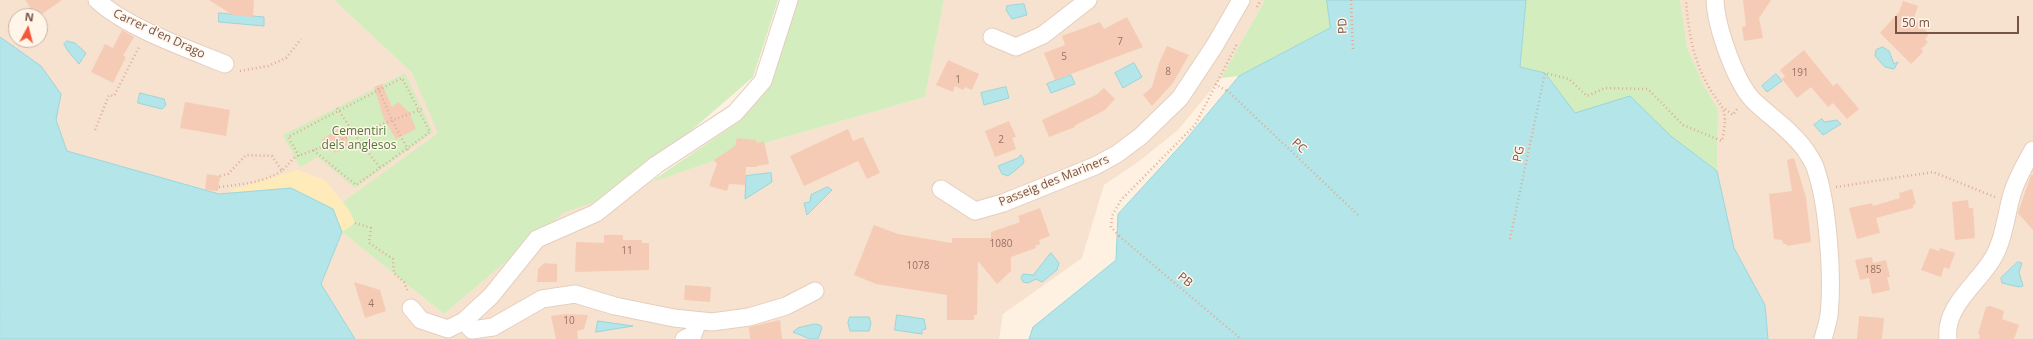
<!DOCTYPE html>
<style>
body{margin:0}
#map{position:relative;width:2033px;height:339px;overflow:hidden;background:#fef1e1;font-family:"Open Sans",sans-serif}
canvas{display:block}
.north{position:absolute;left:8px;top:8px;width:40px;height:40px;box-sizing:border-box;background:#fff5e9;border:1px solid #c9b5a8;border-radius:50%;rotate:7deg;font-size:11px;font-weight:700;line-height:16px;text-align:center;color:#775446}
.north::after{content:'';display:block;margin:auto;width:14px;height:18px;background:#f3573b;clip-path:polygon(50% 0,100% 100%,50% 72%,0 100%)}
.scale{position:absolute;left:1895px;top:16px;width:124px;height:18px;box-sizing:border-box;border:2px solid #775446;border-top:0;padding-left:5px;font-size:12px;line-height:14px;white-space:nowrap;color:#775446;-webkit-text-stroke:3px #fff5e9;paint-order:stroke}
</style>
<div id="map">
<canvas width="2033" height="339"></canvas>
<div class="north">N</div>
<div class="scale">50 m</div>
</div>
<script>
const ctx = document.querySelector('canvas').getContext('2d');
ctx.lineJoin = 'round';
function paint(path, color) { ctx.fillStyle = color; ctx.fill(path, 'evenodd'); }
function trace(path, color, width, dash) { ctx.strokeStyle = color; ctx.lineWidth = width; ctx.lineCap = dash ? 'butt' : 'round'; ctx.setLineDash(dash || []); ctx.stroke(path); }
function write(font, color, halo, rows, align = 'center') {
  ctx.font = font + ' "Open Sans",sans-serif'; ctx.lineWidth = 3; ctx.setLineDash([]); ctx.textBaseline = 'middle'; ctx.strokeStyle = halo; ctx.fillStyle = color; for (const [text, x, y, turn = 0] of rows) {
    ctx.save(); ctx.translate(x, y); ctx.rotate((+turn || 0) * Math.PI / 180); ctx.textAlign = isNaN(turn) ? turn : align; if (halo) ctx.strokeText(text, 0, 0); ctx.fillText(text, 0, 0); ctx.restore();
  }
}
paint(new Path2D(`
 M0,0h334l78,73 27,60 -106,76 -42,-21 -72,6 -152,-43 -11,-31 5,-26 -61,-57zM16,16h24v24h-24z
 M944,0h321l-44,78 -43,52 -40,32 -34,23 -22,73 -79,56 -4,25h-644l-34,-55 21,-52 102,82 119,-102 209,-71 153,-44z
 M1680,0h353v339h-265l-3,-34 -31,-57 -17,-77 1,-62 -15,-25 -16,-37z`), '#f6e2ce');
paint(new Path2D(`
 M334,0h444l-25,77 -134,116 -56,20 -119,101 -102,-82 -9,-23 105,-76 -26,-60z
 M797,0h147l-19,97 -153,44 -123,42 91,-62 28,-37z
 M1265,0h62l3,28 -91,48 -18,2z
 M1526,0h154l7,47 16,37 15,25 -1,62 -45,-34 -42,-40 -55,17 -30,-41 -25,-6z
 M405,73l28,59 -78,56 -37,-31 -18,10 -17,-32z`), '#d4edbe');
paint(new Path2D(`
 M297,170l28,10 24,30 6,13 -13,9 -9,-23 -42,-21 -60,5v-3z`), '#ffebba');
const water = new Path2D(`
 M1327,0h199l-6,67 25,6 30,40 55,-17 42,41 45,34 17,77 31,57 3,34h-739l4,-12 83,-67 2,-46 65,-71 56,-67 91,-48z
 M1024,4l3,11 -15,4 -6,-9 1,-4z
 M219,13l45,4v9l-45,-4z
 M0,37l41,29 20,28 -5,26 11,31 152,43 72,-6 42,21 9,23 -21,52 34,55h-355z
 M67,41l8,2 11,10 -7,11 -11,-13 -4,-7z
 M1883,47l6,4 5,13 4,-2 -4,7 -9,-2 -10,-11 1,-6z
 M1134,63l8,14 -19,11 -8,-15z
 M1776,74l6,7 -15,11 -5,-6z
 M1071,75l4,9 -24,9 -4,-9z
 M1006,87l3,11 -25,7 -3,-12z
 M140,93l24,6 2,6 -4,4 -24,-6z
 M1822,119l2,3 13,-2 4,4 -18,11 -9,-10z
 M1021,155l3,5 -1,4 -15,12 -6,-2 -4,-8 20,-8z
 M771,173l1,9 -27,17 1,-23z
 M828,187l4,3 -25,25 -3,-12 6,-1 1,-7z
 M1051,253l8,10 -2,7 -15,12 -6,-3 -8,4 -5,-1 -2,-4 2,-4 10,1z
 M2018,262l4,1 -3,9 4,14 -4,1 -17,-4 -1,-5z
 M897,315l27,4 2,10 -4,1v4l-27,-4z
 M850,317h19l2,6 -2,8h-19l-2,-8z
 M598,321l35,5 -37,6z
 M815,324l5,1 2,3 -4,11h-8l-17,-7 5,-4z`);
paint(water, '#b4e5e9');
trace(water, '#99d6dc', 1);
paint(new Path2D(`
 M25,0h37l-23,16h-3z
 M209,0h45l-1,17 -20,-2z
 M1743,0h28l-12,18 4,20 -19,3 -2,-14 4,-1z
 M1903,1l15,5 -4,12 15,16 -4,5 3,3 -7,7 2,3 -12,12 -31,-31 19,-21z
 M1127,17l16,30 -88,33 -11,-27 21,-8 -3,-9 38,-14 4,7z
 M122,30l12,7 -11,19 3,1 -13,26 -22,-11 14,-28 8,4z
 M1167,46l22,9 -16,28 -21,23 -9,-11 9,-8 7,-24z
 M1804,50l29,36 4,-3 22,26 -12,10 -14,-16 -5,4 -17,-20 -14,11 -15,-19 3,-3 -5,-6z
 M948,60l31,14 -7,16 -7,-3 -2,3 -8,-4 -2,6 -17,-7z
 M382,84l10,23 6,-5 11,10 7,17 -20,10 -12,-20 -10,-32z
 M1104,88l11,11 -10,11 -31,16 1,1 -26,10 -7,-17 54,-25z
 M185,102l45,8 -4,26 -46,-8z
 M1009,121l7,16 -4,1 4,11 -21,8 -10,-26z
 M341,127l10,19 -17,7 -1,-4 -4,2 -8,-11z
 M848,129l5,12 10,-4 17,36 -13,6 -9,-18 -54,25 -14,-30z
 M737,138l19,2 1,3 7,-2 5,23 -12,2v1h-11l-1,18 -16,-1 -2,7 -18,-5 8,-22 -3,-4 21,-14z
 M1794,158l12,39 5,45 -24,4v-2h-4l-1,-4 -8,-1 -5,-45 23,-3 -5,-31z
 M207,174l13,2 -2,15 -13,-1z
 M2031,175h2v55l-15,-17z
 M1912,189l4,15 -3,1v3l-37,10 4,15 -23,6 -8,-31 23,-5 1,3 27,-8 -1,-5z
 M1968,200l1,8h4l2,30 -20,2 -3,-38z
 M1040,208l10,28 -11,4 1,4 -5,2 1,2 -25,9v14l-14,13 -19,-23 -1,54h-3v5h-27v-25l-71,-11 -22,-9 20,-50 24,9 54,9v-5h39v-6l29,-10 -2,-6z
 M604,235h19v5h19v3h7v27l-74,2 1,-30 28,1z
 M1930,248l9,3 1,-3 15,5 -6,16 -5,-2 -3,10 -20,-7z
 M1872,257l1,6 13,-3 4,17h-3l3,13 -18,4 -3,-16 -9,2 -5,-20z
 M544,263l13,1v18h-20l1,-13z
 M354,282l26,8 6,21 -21,7z
 M685,285l26,2 -1,15 -26,-2z
 M1990,306l14,5 -2,8 17,6 -5,14h-35l1,-4 -2,-1 8,-27z
 M565,314l23,1 -4,14 -7,2 1,8h-22l-5,-23z
 M1859,316l25,2 -2,21h-25z
 M780,320l2,19h-32l-1,-12z`), '#f6cbb6');
const street = new Path2D(`
 M97,0c28,27 91,49 128,64
 M1715,0c1,26 21,86 41,103 17,16 37,29 50,48 4,6 9,13 10,19 12,35 17,108 13,145 -1,8 -4,16 -6,24
 M992,37l24,10 27,-12 45,-35
 M941,189l34,22 28,-8 92,-37 22,-12 24,-18 39,-38 35,-53 26,-45
 M411,308l10,12 27,9 16,-8 27,-25 46,-57 59,-26 60,-48 79,-52 28,-32 26,-81
 M464,321l8,9 21,-3 49,-28 33,-5 40,12 59,12 38,4 37,-5 37,-11 29,-15
 M684,339l9,-4 5,-14
 M1948,339c-4,-33 30,-55 45,-81 11,-19 13,-43 19,-64 5,-16 13,-30 21,-44`);
trace(street, '#e5cebf', 19);
trace(new Path2D(`
 M1351,0l2,52
 M1257,7l4,-7
 M240,71l28,-5 18,-8 15,-19
 M1215,84l12,7
 M378,88l14,32 16,30
 M1227,90l131,125
 M337,108l18,27 26,34
 M1725,109l8,6 5,-7
 M95,130l14,-35 5,1 26,-51
 M299,156l-11,-19 114,-59 28,54 -74,53 -43,-35
 M220,176l8,-2 18,-19 26,1 10,15 13,-14 127,-48
 M219,187c23,-3 43,-4 63,-16
 M1836,187l97,-15 62,25
 M355,223l16,5 -2,15 24,16 1,14 10,9 4,10
 M1119,236l-8,-9 1,-11 9,-16 74,-75 42,-81
 M1119,236l122,103
 M1510,239l35,-166 24,6 18,17 18,-8 43,1 35,36 39,16c8,-38 -2,-31 -17,-61 -13,-25 -17,-53 -19,-80`), '#dbae99', 2.5, [1, 3]);
trace(street, '#fff', 17);
write('10px', '#977262', null, [
 ["7",1120,42],
 ["5",1064,57],
 ["8",1168,72],
 ["191",1800,73],
 ["1",958,80],
 ["2",1001,140],
 ["1080",1001,244],
 ["11",627,251],
 ["1078",918,266],
 ["185",1873,270],
 ["4",371,304],
 ["10",569,321]
]);
write('12px', '#775446', '#fff5e9', [
 ["PD",1343,26,-92],
 ["Carrer d'en Drago",159,34,25],
 ["PC",1299,146,43],
 ["PG",1519,154,-78],
 ["Passeig des Mariners",1054,181,-22],
 ["PB",1185,280,40]
]);
write('12px', '#51783a', '#fff5e9', [
 ["Cementiri",359,132],
 ["dels anglesos",359,146]
]);
</script>
